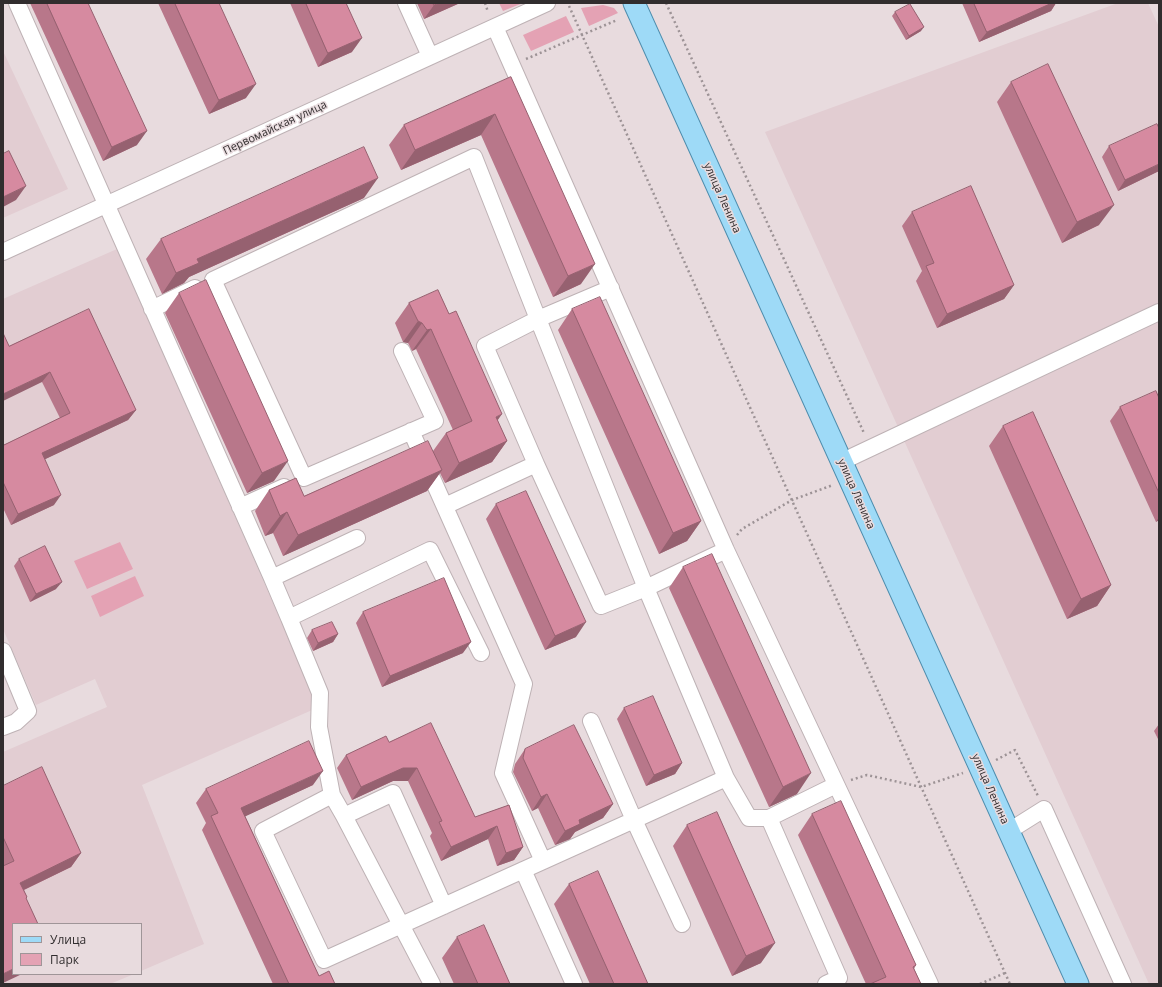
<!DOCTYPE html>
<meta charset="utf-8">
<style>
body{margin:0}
#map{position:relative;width:1162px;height:987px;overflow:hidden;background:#e8dbde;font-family:"Open Sans",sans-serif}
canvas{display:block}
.frame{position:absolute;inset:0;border:4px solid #312d2e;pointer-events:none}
.legend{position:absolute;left:12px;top:923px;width:130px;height:52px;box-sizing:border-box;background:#e8dbde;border:1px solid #9f9598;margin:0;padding:5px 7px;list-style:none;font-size:12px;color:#312d2e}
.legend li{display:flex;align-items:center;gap:8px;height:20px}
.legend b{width:20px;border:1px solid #9f9598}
</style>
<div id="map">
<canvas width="1162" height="987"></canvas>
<div class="frame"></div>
<ul class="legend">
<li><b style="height:5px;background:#9edaf7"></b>Улица</li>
<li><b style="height:11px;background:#e4a2b4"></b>Парк</li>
</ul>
</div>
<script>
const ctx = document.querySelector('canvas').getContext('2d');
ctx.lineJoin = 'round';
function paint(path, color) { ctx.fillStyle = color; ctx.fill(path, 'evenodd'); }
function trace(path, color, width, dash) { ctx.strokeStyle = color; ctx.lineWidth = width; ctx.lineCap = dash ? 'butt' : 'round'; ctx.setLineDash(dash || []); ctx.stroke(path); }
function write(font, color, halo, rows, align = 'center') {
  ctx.font = font + ' "Open Sans",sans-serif'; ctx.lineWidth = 3; ctx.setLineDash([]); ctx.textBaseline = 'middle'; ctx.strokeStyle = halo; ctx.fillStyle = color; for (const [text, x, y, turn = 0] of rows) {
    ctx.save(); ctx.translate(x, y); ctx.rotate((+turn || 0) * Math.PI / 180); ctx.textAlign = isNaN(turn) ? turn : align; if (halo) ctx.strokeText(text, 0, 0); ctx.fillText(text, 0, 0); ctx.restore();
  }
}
paint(new Path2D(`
 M1118,3h30l11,24v957h-10l-384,-852z
 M3,51l65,138 -65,29z
 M117,249l202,458 -177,78 62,159 -63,27v-47h-128v50h121l-24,10h-107v-232l104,-45 -12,-28 -59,26 -33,-76v-330z`), '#e2cdd2');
paint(new Path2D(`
 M499,3h24l-20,8z
 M603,5l11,3 4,5 -29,13 -8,-18z
 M566,16l8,16 -43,19 -8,-16z
 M120,542l13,27 -46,20 -13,-28z
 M135,576l9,20 -44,21 -9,-21z`), '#e4a2b4');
const minor = new Path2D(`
 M17,3l255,575 85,-40
 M406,3l24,53
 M495,27l231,523 204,434
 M3,252l544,-249
 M152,309l43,-21
 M402,351l33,70 -131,57 -91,-198 261,-123 64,162 -53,27 51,118
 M411,431l113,253 -21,89 40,88
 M841,462l318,-150
 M445,506l91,-42 65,142 45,-18 -108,-269 73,-31
 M240,507l44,-20
 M726,550l-80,38 80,190
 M272,578l17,40
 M3,651l25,60 -12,11 -13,5
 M332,795l-69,36 61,129 310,-140 -43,-99
 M344,816l49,-23 51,113
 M769,818l70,160 -13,6
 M1009,831l35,-22 79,175
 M523,870l51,114
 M682,924l-48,-104 92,-42 23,40h20l67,-33
 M432,984l-88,-168 -12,-21 -13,-68 1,-34 -31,-75 141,-68 51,103`);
const major = new Path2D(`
 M634,3l444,981`);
trace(minor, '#beb2b5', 18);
trace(major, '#4e8dad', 23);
trace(new Path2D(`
 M485,3l3,9
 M666,3l198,430
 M569,6l441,978
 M526,59l91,-39
 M737,535l5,-6 50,-29 41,-15
 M996,760l19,-10 23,46
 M851,780l16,-5 54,12 42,-14
 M980,984l25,-11`), '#9d9396', 2.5, [2, 3]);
trace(minor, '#fff', 16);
trace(major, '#9edaf7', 21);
paint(new Path2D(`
 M30,3h58l49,142 -34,16z
 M158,3h61l27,95 -37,16z
 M290,3h56l6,49 -34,15z
 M417,3h43l-36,16z
 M962,3h94l-5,8 -72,31z
 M895,12l26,19 -15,9 -14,-24z
 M511,77l70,207 -28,13 -72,-162 -80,35 -12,-25 15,-20z
 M1011,82l88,143 -37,18 -65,-141z
 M1109,146l50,25 -41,20 -16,-34z
 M364,198l-175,79 -5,6 -22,11 -16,-35 15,-20z
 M912,212l102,73 -10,14 -67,29 -21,-47 6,-10 -20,-45z
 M438,290l69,151 -15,21 -47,21 -5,-10 -13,18 -144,65 -10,-23 -8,3 -10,-25 14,-21 35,6 129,-45 13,-18 7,-3 -37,-81 -4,2 -4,-8 -5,-1 -8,-19 14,-20z
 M179,293l95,188 -27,12 -82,-180z
 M572,309l129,212 -14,20 -28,13 -101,-224z
 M9,346l127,64 -8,10 -83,39 9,46 -43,20 -8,-17v-65l1,2 56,-27 -18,-36z
 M1159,398v122l-3,2 -46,-101 10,-14z
 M1003,426l108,159 -14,21 -30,13 -78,-173z
 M496,504l80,133 -31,13 -59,-131z
 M19,559l37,30 -26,13 -16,-36z
 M683,567l114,227 -28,13 -100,-219z
 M363,612l100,41 -81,34 -26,-64z
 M312,630l26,4 -5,8 -20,9 -6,-13z
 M624,708l58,55 -7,11 -29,12 -29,-67z
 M1159,724v17l-5,-10z
 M389,742l86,75 34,-12 14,42 -9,13 -17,6 -9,-27 -47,22 -11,-25 2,-3 -24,-52h-15l-41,19 -15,-32 9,-13z
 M525,749l88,55 -10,14 -28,14 -5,7 -15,6 -17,-37 -6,3 -19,-39 2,-8z
 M313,785l-68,31 74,160 16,8h-62l-71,-154 4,-7 -10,-20 10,-14z
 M3,786l78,67 -10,14 -47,23 3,7 -1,2 -23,84z
 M812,814l104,151 -2,4 7,15h-55l-68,-149z
 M687,825l74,138 -29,13 -59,-130z
 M569,884l79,100h-58l-36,-80z
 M457,937l53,47h-56l-12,-26z`), '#b8778a');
paint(new Path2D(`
 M440,3h20l-36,16 10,-14z
 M1052,3h4l-5,8 -72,31 8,-10z
 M924,27l-3,4 -15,9 3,-4z
 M362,38l-10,14 -34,15 10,-14z
 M256,84l-10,14 -37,16 10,-14z
 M495,114l-14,21 -80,35 14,-20z
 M147,131l-10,14 -34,16 9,-14z
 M1159,164v7l-41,20 7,-11z
 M378,178l-14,20 -175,79 -5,6 -22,11 14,-21 21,-14z
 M26,186l-10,14 -13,7v-10z
 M1114,205l-15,20 -37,18 15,-21z
 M595,264l-14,20 -28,13 15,-21z
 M1014,285l-10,14 -67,29 10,-14z
 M418,321l4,2 -14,20 -5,-1z
 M431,329l-15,20 -4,2 15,-21z
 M50,372l-8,10 -39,19v-7z
 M136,410l-8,10 -93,44 7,-11z
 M502,414l-14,20 8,-17z
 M507,441l-15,21 -47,21 14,-20z
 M288,461l-14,20 -27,12 15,-20z
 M442,470l-15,21 -144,65 15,-21z
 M61,495l-7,10 -43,20 7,-11z
 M287,512l-14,21 -8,3 15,-20z
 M1159,517v3l-3,2z
 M701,521l-14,20 -28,13 14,-21z
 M62,582l-6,7 -26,13 6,-8z
 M1111,585l-14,21 -30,13 14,-20z
 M586,622l-10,15 -31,13 10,-14z
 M338,634l-5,8 -20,9 5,-8z
 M471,642l-8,11 -81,34 8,-11z
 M682,763l-7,11 -29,12 8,-11z
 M403,768h14l-9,13h-15l-41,19 9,-13z
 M323,771l-10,14 -82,38 10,-15z
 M811,773l-14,21 -28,13 14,-20z
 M547,794l-9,14 -6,3 9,-14z
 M613,804l-10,14 -28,14 -5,7 -15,6 10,-14 14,-11z
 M497,826l-9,13 -47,22 10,-14z
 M523,847l-9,13 -17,6 9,-13z
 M81,853l-10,14 -60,29 9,-13z
 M775,943l-14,20 -29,13 14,-20z
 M13,969v5h9l-19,9v-9z`), '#966170');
const building = new Path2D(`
 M47,3h41l59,128 -35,16z
 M175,3h44l37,81 -37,16z
 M306,3h40l16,35 -34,15z
 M433,3h7l-6,2z
 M974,3h78l-65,29z
 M910,4l14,23 -15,9 -14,-24z
 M1048,64l66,141 -37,17 -66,-140z
 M511,77l84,187 -27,12 -73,-162 -80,36 -11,-25z
 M1157,124l2,4v36l-34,16 -16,-34z
 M364,147l14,31 -181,81 2,4 -23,10 -15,-34z
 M9,151l17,35 -23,11v-43z
 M971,186l43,99 -67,29 -21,-48 8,-3 -22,-51z
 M206,280l82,181 -26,12 -83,-180z
 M438,290l11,24 7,-3 46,103 -6,3 11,24 -48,22 -13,-30 26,-12 -41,-92 -4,1 -5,-7 -4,-2 -9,-18z
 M600,297l101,224 -28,12 -101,-224z
 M89,309l47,101 -94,43 19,42 -43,19 -15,-32v-39l1,2 66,-32 -20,-41 -47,22v-61l6,13z
 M1156,391l3,7v95l-39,-86z
 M1033,412l78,173 -30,14 -78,-173z
 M428,441l14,29 -144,65 -11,-23 -7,4 -11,-26 27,-12 8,18z
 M526,491l60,131 -31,14 -59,-132z
 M45,546l17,36 -26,12 -17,-35z
 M712,554l99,219 -28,14 -100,-220z
 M444,578l27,64 -81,34 -27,-64z
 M332,622l6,12 -20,9 -6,-13z
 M653,696l29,67 -28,12 -30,-67z
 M431,723l44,94 34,-12 14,42 -17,6 -9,-27 -46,21 -12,-25 3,-1 -25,-53h-14l-42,19 -15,-32 40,-19 3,6z
 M574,725l39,79 -34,16 1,4 -15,7 -18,-37 -6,3 -18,-39 2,-9z
 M309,741l14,30 -82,37 78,168 10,-5 6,13h-46l-78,-168 7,-3 -12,-24z
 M42,767l39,86 -61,30 7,14 -1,1 12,26h-25v45l-10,5v-108l11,-5 -11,-24v-51z
 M841,801l75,164 -3,2 8,17h-51l16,-7 -74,-163z
 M717,812l58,131 -29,13 -59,-131z
 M598,871l50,113h-34l-45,-100z
 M484,925l26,59h-32l-21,-47z`);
paint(building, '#d68aa0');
trace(building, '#966170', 1);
write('11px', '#312d2e', '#e8dbde', [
 ["Первомайская улица",275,128,-25],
 ["улица Ленина",722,198,66],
 ["улица Ленина",856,494,66],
 ["улица Ленина",990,789,66]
]);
</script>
